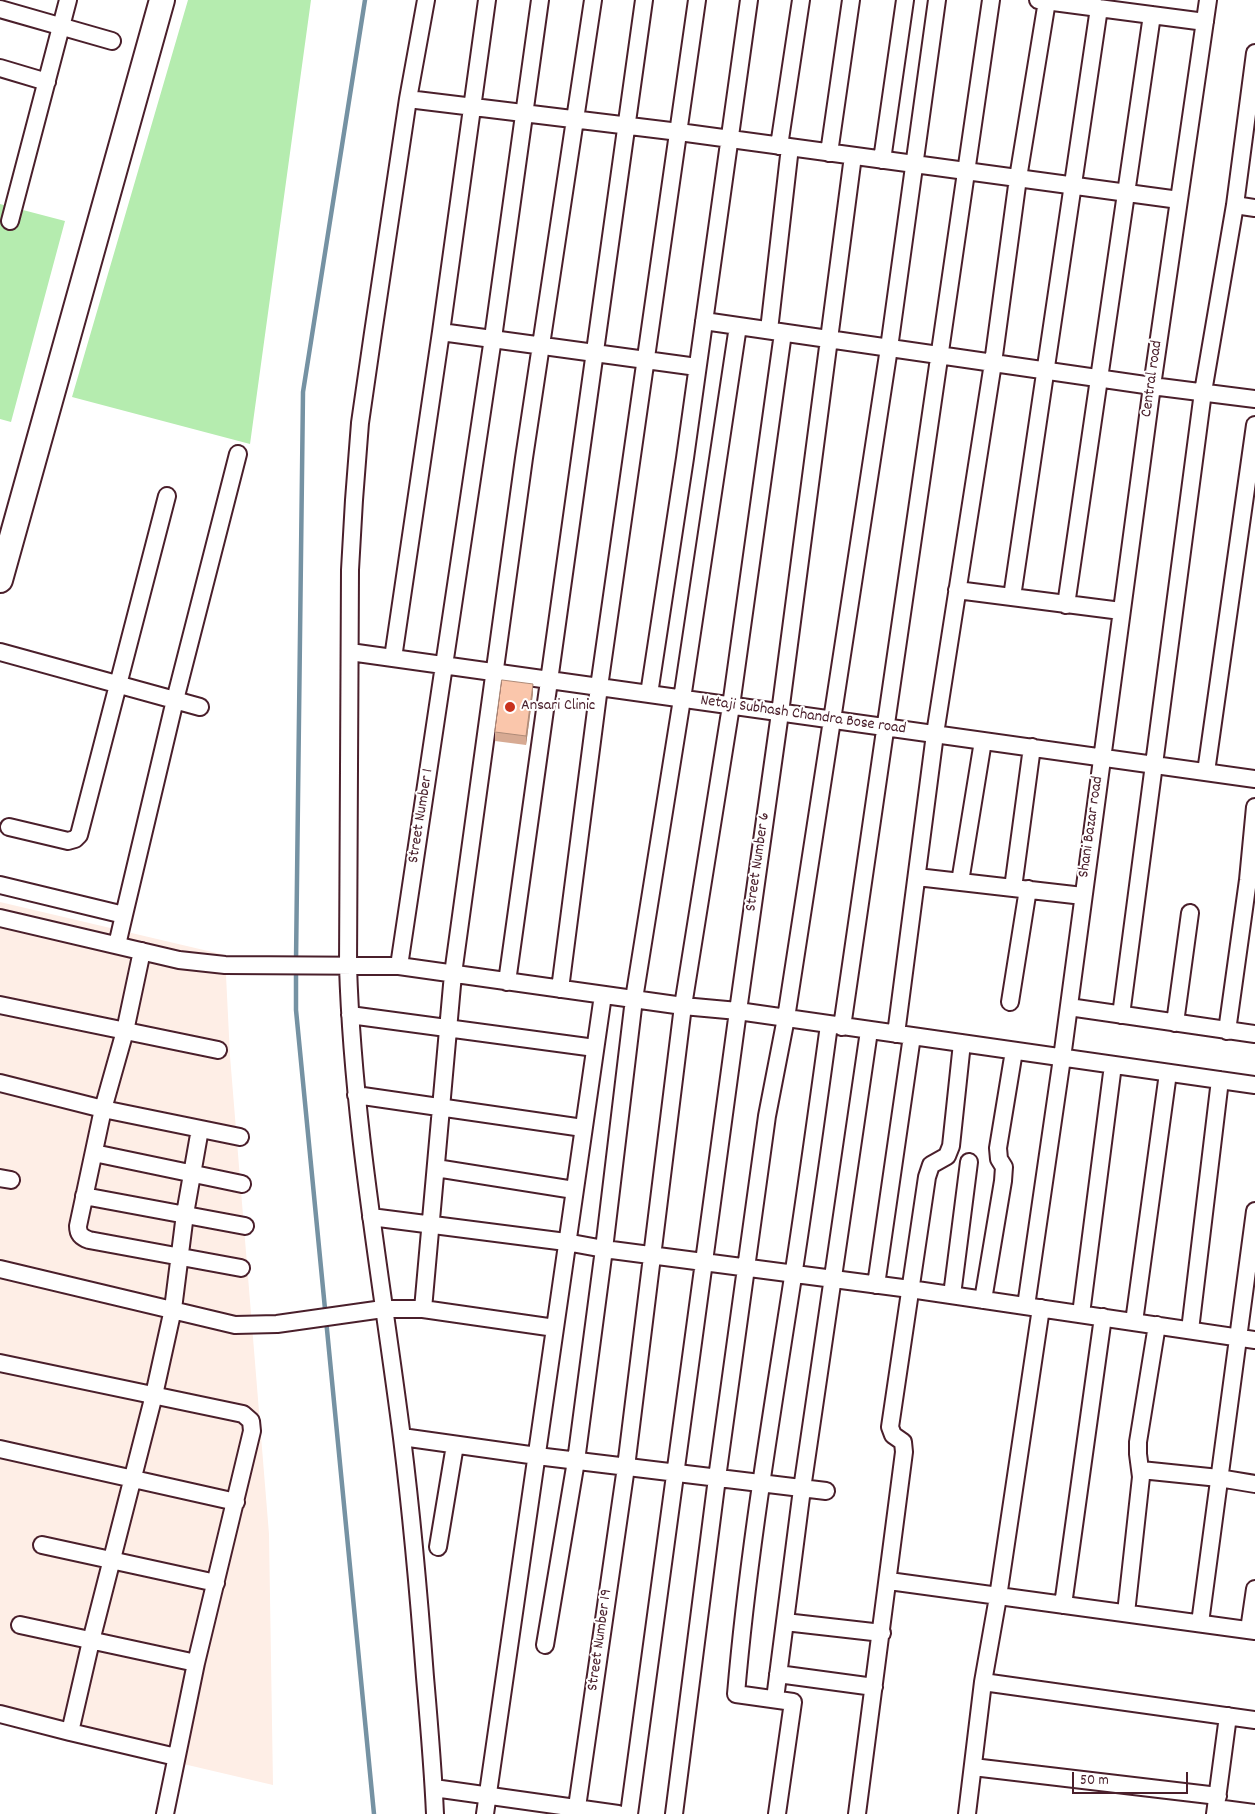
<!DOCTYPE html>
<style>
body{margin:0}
#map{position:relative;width:1255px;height:1814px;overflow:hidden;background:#fff;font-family:Dekko,sans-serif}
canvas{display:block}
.scale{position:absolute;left:1072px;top:1772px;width:116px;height:22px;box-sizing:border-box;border:2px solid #4a1f2b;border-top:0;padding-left:6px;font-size:15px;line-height:18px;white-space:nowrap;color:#4a1f2b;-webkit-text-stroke:4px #fff;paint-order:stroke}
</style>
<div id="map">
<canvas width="1255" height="1814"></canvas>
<div class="scale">50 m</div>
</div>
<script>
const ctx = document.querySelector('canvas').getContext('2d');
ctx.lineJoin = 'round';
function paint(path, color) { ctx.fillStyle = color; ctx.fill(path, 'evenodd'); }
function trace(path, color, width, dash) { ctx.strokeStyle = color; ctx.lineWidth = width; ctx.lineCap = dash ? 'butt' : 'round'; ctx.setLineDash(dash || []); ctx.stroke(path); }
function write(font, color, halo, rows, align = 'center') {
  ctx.font = font + ' Dekko,sans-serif'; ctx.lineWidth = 4; ctx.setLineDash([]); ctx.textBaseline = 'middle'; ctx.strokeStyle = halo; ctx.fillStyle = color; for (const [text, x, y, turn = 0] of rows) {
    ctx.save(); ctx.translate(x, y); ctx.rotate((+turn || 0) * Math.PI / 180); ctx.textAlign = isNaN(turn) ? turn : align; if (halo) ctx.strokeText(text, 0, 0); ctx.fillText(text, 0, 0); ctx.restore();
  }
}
paint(new Path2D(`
 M0,902l225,53 5,101 39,478 4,251 -273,-64z`), '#feeee6');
paint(new Path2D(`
 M188,0h123l-61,444 -178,-47z
 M0,204l65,17 -54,201 -11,-3z`), '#b5ecaf');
trace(new Path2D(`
 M296,961l7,-569 62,-392
 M296,969v41l78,804`), '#7592a3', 4.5);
const street = new Path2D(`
 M426,0l-18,99 -35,234 -13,90 -6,77 -4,70 -2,396c5,159 34,315 54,472 10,80 17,159 23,239 4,46 8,91 10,137
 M1038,0l167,22
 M0,9l112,32
 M0,68l47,14
 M408,99l271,33 500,68
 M779,146l22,-146
 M829,153l22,-153
 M882,160l23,-160
 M1235,205l20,3
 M10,221l58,-221
 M704,321l448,65 103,13
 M769,330l21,-183
 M441,332l256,35
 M957,590l164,21
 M1012,597l87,-589
 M1066,605l86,-590
 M0,652l200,55
 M350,652l905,127
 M393,658l48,-326 46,-332
 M649,694l36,-236 64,-458
 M1206,772l49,-347
 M9,827l59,14 7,-2 4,-4 88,-339
 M917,877l166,19
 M960,882l23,-141
 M0,885l124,30 51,-215 63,-246
 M1013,888l19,-141
 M0,918l179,42 46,5 174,1 284,40 55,5 517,74
 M117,945l7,-30
 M142,951l-17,80 -22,78 -25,117c0,8 3,11 11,14l152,28
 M399,966l94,-628 47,-338
 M507,982l137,-982
 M560,989l39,-302 98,-687
 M1010,1002l18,-113
 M0,1005l218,45
 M1069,1007l186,27
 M350,1015l245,33
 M1121,1015l82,-623 32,-187 20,-152
 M1175,1023l15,-110
 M842,1027l149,-1027
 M1227,1031l21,-151 7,-73
 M896,1034l39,-300 58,-371 25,-185 29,-177
 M0,1083l103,26 137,28
 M356,1095l227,33
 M94,1153l148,31
 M436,1168l138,22
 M0,1178l11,2
 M84,1196l161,30
 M371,1217l195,25 38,7 306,40 345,51
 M0,1269l235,56 42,-1 106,-15h40l132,19
 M876,1285l36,-249
 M952,1295l17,-133
 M983,1300l20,-119 1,-14 -5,-8 -1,-11 16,-97
 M1026,1306l36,-248 90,-672 56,-386
 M423,1309l30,-335 71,-516 69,-458
 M1081,1314l32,-249
 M1134,1322l34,-249
 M1190,1330l30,-250
 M0,1363l243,51 8,7 1,10 -56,232 -31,151
 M402,1437l135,19 289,35
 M0,1449l236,53
 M1141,1470l78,8 36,6
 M42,1545l174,38
 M438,1547l17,-102
 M889,1581l366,50
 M1063,1605l40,-288
 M1126,1613l15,-136 -3,-23v-12l19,-117
 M785,1622l97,11
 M1200,1623l55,-412
 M20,1625l176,38
 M1249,1630l6,-41
 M545,1645l31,-184 28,-212 30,-250 48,-300 56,-373
 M778,1674l96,13
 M983,1682l272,38
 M775,1699l27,-210 67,-458
 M0,1714l70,18 21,-91 63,-246 19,-86 12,-95 15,-85
 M70,1732l106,25
 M973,1767l245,29
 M434,1788l184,26
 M1216,1808l39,5
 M485,1814l118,-819
 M576,1814l50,-347 57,-461 48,-300 52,-373
 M629,1814l109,-803 42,-298 73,-557
 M674,1814l43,-336 50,-362 19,-98 46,-298 57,-372 48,-348
 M777,1814l16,-112 -57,-8c11,-129 32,-257 52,-385 15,-95 28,-189 41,-284
 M857,1814l47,-362 -1,-10 -10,-7 -3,-8 37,-250 4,-12 16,-9 4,-10 11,-103
 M967,1814l16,-132 15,-85 43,-289
 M1215,1814l13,-98`);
const secondary = new Path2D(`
 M0,580l162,-580`);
trace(street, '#4a1f2b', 20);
trace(secondary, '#4a1f2b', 28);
trace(street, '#fff', 16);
trace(secondary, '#fff', 24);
paint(new Path2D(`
 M533,693l-7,52 -31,-4v-9z`), '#d7aa93');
paint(new Path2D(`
 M533,684v9l-7,52v-9z`), '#af8b78');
const building = new Path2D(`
 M502,680l31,4 -7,52 -31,-4z`);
paint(building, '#fac6ab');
trace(building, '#af8b78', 1);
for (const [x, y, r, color] of [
 [510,707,6,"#c8321e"]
]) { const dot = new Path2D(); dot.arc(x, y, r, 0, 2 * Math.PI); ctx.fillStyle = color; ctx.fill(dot); trace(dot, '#fff', 2); }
write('16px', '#4a1f2b', '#fff', [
 ["Central road",1153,379,-82],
 ["Netaji Subhash Chandra Bose road",803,716,8],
 ["Street Number 1",422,816,-81],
 ["Shani Bazar road",1092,827,-82],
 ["Street Number 6",759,862,-82],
 ["Street Number 19",601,1640,-82]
]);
write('16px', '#4a1f2b', '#fff', [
 ["Ansari Clinic",521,707]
], 'left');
</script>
